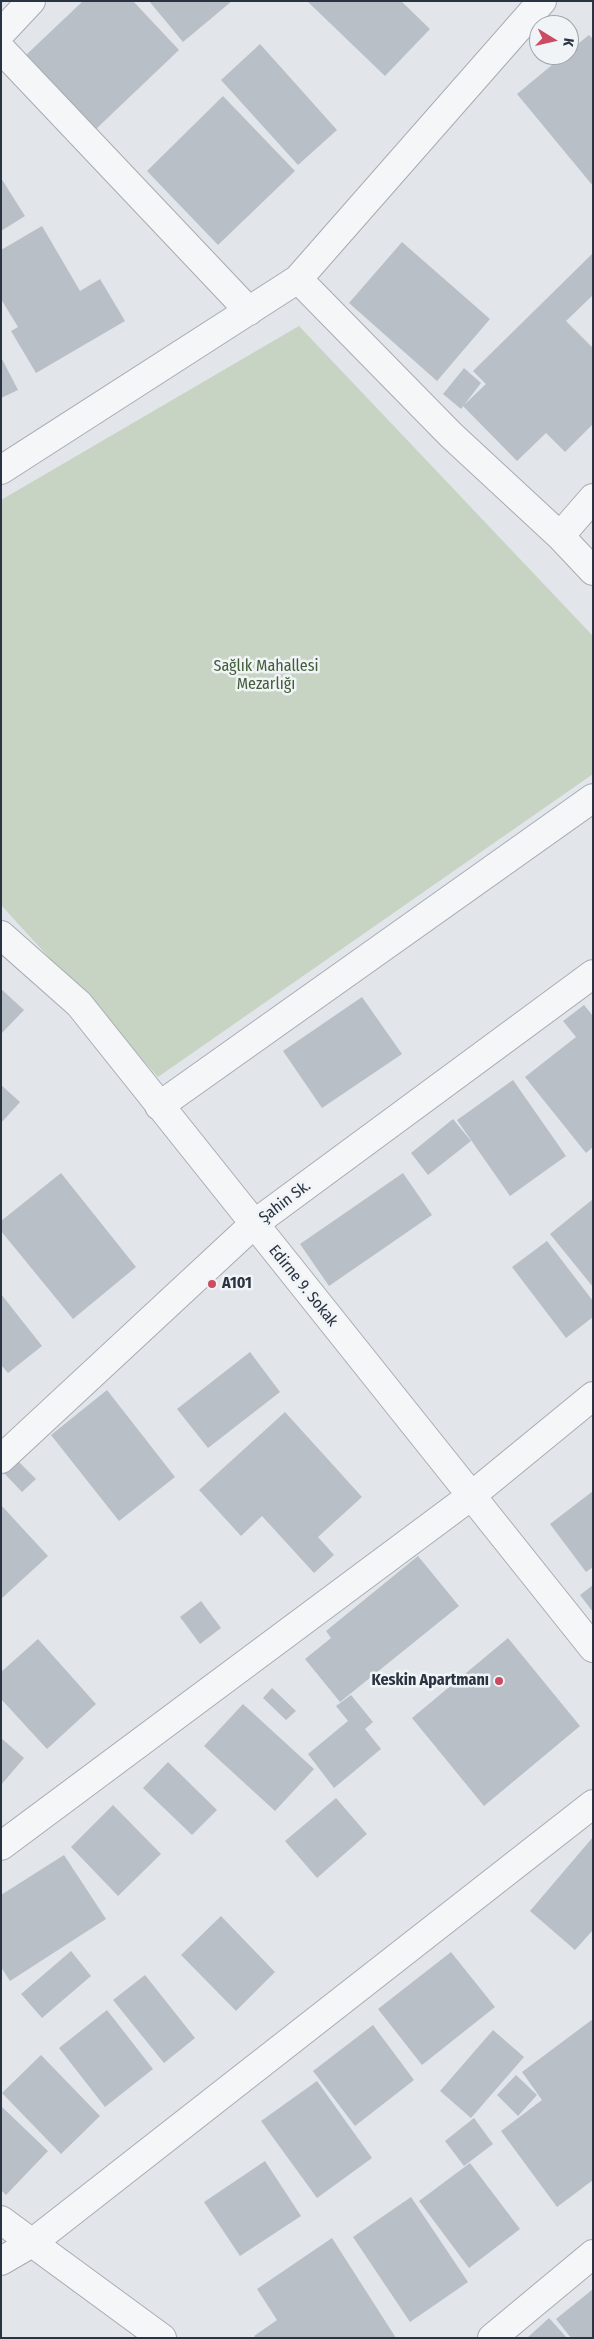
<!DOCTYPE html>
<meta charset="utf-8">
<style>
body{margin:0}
#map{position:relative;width:594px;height:2339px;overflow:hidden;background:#e2e5ea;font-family:"Fira Sans Condensed",sans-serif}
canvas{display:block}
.frame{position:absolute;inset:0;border:2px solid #2a3341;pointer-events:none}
.north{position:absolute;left:529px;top:15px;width:50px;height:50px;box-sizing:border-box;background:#f1f4f7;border:1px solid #a1a7ae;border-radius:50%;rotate:99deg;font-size:14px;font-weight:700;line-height:20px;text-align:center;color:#2a3341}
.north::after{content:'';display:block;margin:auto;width:18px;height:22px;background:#cb4b62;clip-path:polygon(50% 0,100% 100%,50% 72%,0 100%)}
</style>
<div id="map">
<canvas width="594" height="2339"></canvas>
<div class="frame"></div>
<div class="north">K</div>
</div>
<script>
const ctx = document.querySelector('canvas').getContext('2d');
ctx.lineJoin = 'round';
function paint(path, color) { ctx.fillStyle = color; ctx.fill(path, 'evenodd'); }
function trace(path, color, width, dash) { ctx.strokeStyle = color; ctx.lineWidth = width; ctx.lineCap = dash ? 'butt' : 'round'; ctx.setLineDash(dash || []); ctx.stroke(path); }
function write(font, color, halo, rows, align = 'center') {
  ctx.font = font + ' "Fira Sans Condensed",sans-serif'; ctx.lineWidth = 5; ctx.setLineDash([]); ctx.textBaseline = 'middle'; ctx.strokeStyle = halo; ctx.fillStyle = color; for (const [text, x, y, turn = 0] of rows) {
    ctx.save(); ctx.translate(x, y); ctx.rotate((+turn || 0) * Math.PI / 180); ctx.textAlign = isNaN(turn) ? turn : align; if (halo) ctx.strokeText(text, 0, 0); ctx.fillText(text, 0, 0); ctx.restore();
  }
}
paint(new Path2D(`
 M299,326l294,310v138l-435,303 -157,-172v-405z`), '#c8d4c3');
paint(new Path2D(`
 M83,1h50l46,49 -83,79 -70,-74z
 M149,1h83l-49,41z
 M307,1h94l29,28 -45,47z
 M589,35l4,4v147l-76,-92 47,-39h5v-4z
 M260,44l77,86 -39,35 -77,-85z
 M223,96l72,75 -77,74 -71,-74z
 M1,178l24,38 -24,15z
 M42,226l38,65 20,-12 25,42 -89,52 -25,-42 7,-4 -17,-28v-49z
 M402,242l88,77 -53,62 -88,-78z
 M593,253v42l-27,26 27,27v76l-28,28 -19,-19 -29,28 -54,-55 23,-22 -13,-13z
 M1,357l17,33 -17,8z
 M464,368l17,15 -20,26 -18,-15z
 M1,989l23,21 -23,24z
 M362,997l40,57 -80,54 -39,-57z
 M584,1005l9,11v131l-7,6 -61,-76 51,-40 -13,-16z
 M513,1080l53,76 -56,40 -53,-76z
 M1,1085l19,17 -19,21z
 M453,1119l18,22 -43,34 -17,-22z
 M61,1173l75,94 -63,52 -72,-88v-10z
 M403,1173l29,42 -103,71 -29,-42z
 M593,1199v88l-43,-53z
 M547,1241l46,60v16l-27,21 -54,-71z
 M1,1294l41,52 -34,27 -7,-8z
 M250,1352l30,40 -72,56 -31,-39z
 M107,1390l68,87 -56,44 -68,-86z
 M285,1412l77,85 -44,40 16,18 -20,18 -52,-57 -21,20 -42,-46z
 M15,1458l21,21 -14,13 -20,-21z
 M593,1491v76l-7,5 -36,-48z
 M1,1505l47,51 -47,43z
 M418,1556l41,50 -119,96 -35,-43 26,-21 -5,-7z
 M593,1585v27l-13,-17z
 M201,1601l20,27 -21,16 -20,-27z
 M508,1638l72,88 -96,80 -72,-88z
 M38,1639l58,65 -49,45 -46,-50v-27z
 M272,1688l24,23 -10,9 -23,-22z
 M351,1695l22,27 -8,7 16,20 -47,39 -26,-34 40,-33 -12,-15z
 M243,1704l71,65 -39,42 -71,-65z
 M1,1738l23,20 -23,27z
 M168,1762l49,48 -25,25 -49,-47z
 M336,1798l31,36 -50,44 -32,-37z
 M113,1805l48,49 -43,42 -47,-49z
 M593,1837v93l-18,20 -45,-39z
 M64,1855l42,64 -96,62 -9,-14v-72z
 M221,1916l54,56 -39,39 -55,-56z
 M71,1951l20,25 -49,42 -21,-24z
 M451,1952l44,55 -73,58 -44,-56z
 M145,1975l50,63 -31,25 -51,-63z
 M107,2010l46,59 -48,38 -46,-59z
 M593,2019v161l-36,27 -56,-76 41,-31 -20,-28z
 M373,2025l41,55 -59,46 -42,-55z
 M493,2030l31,27 -53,61 -31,-27z
 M41,2055l59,61 -39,38 -59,-61z
 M516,2075l21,20 -19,21 -21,-21z
 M317,2081l55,77 -55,40 -56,-77z
 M1,2106l47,45 -42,44 -5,-5z
 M474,2118l19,26 -29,22 -19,-25z
 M265,2161l36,55 -61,40 -36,-54z
 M470,2163l50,66 -51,39 -50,-67z
 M411,2197l57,85 -58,40 -57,-85z
 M332,2238l64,100h-140l-2,-2 23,-16 -20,-31z
 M593,2289v49h-22l-15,-19z
 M549,2318l18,20h-40z`), '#b9bfc7');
const minor = new Path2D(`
 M1,33l30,-32
 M1,49l248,262
 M298,279l153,156 109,101 33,35
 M1,470l297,-191 244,-278
 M560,536l33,-38
 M1,935l78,69 514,644
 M159,1106l434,-308
 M1,1459l253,-235 339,-250
 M1,1846l470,-350 122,-100
 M1,2220l161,118
 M1,2261l31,-18 561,-439
 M492,2338l101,-84`);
trace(minor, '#a7acb4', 30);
trace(minor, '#f4f6f8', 28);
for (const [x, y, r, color] of [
 [212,1284,5,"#cb4b62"],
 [499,1681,5,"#cb4b62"]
]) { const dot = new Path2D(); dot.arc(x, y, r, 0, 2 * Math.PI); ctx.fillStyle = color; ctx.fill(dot); trace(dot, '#f1f4f7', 2); }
write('16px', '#405d38', '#f1f4f7', [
 ["Sağlık Mahallesi",266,667],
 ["Mezarlığı",266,685]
]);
write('16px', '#2a3341', '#f1f4f7', [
 ["Şahin Sk.",285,1202,-37],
 ["Edirne 9. Sokak",303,1286,51]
]);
write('bold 16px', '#2a3341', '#f1f4f7', [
 ["A101",222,1284],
 ["Keskin Apartmanı",489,1681,"right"]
], 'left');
</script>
